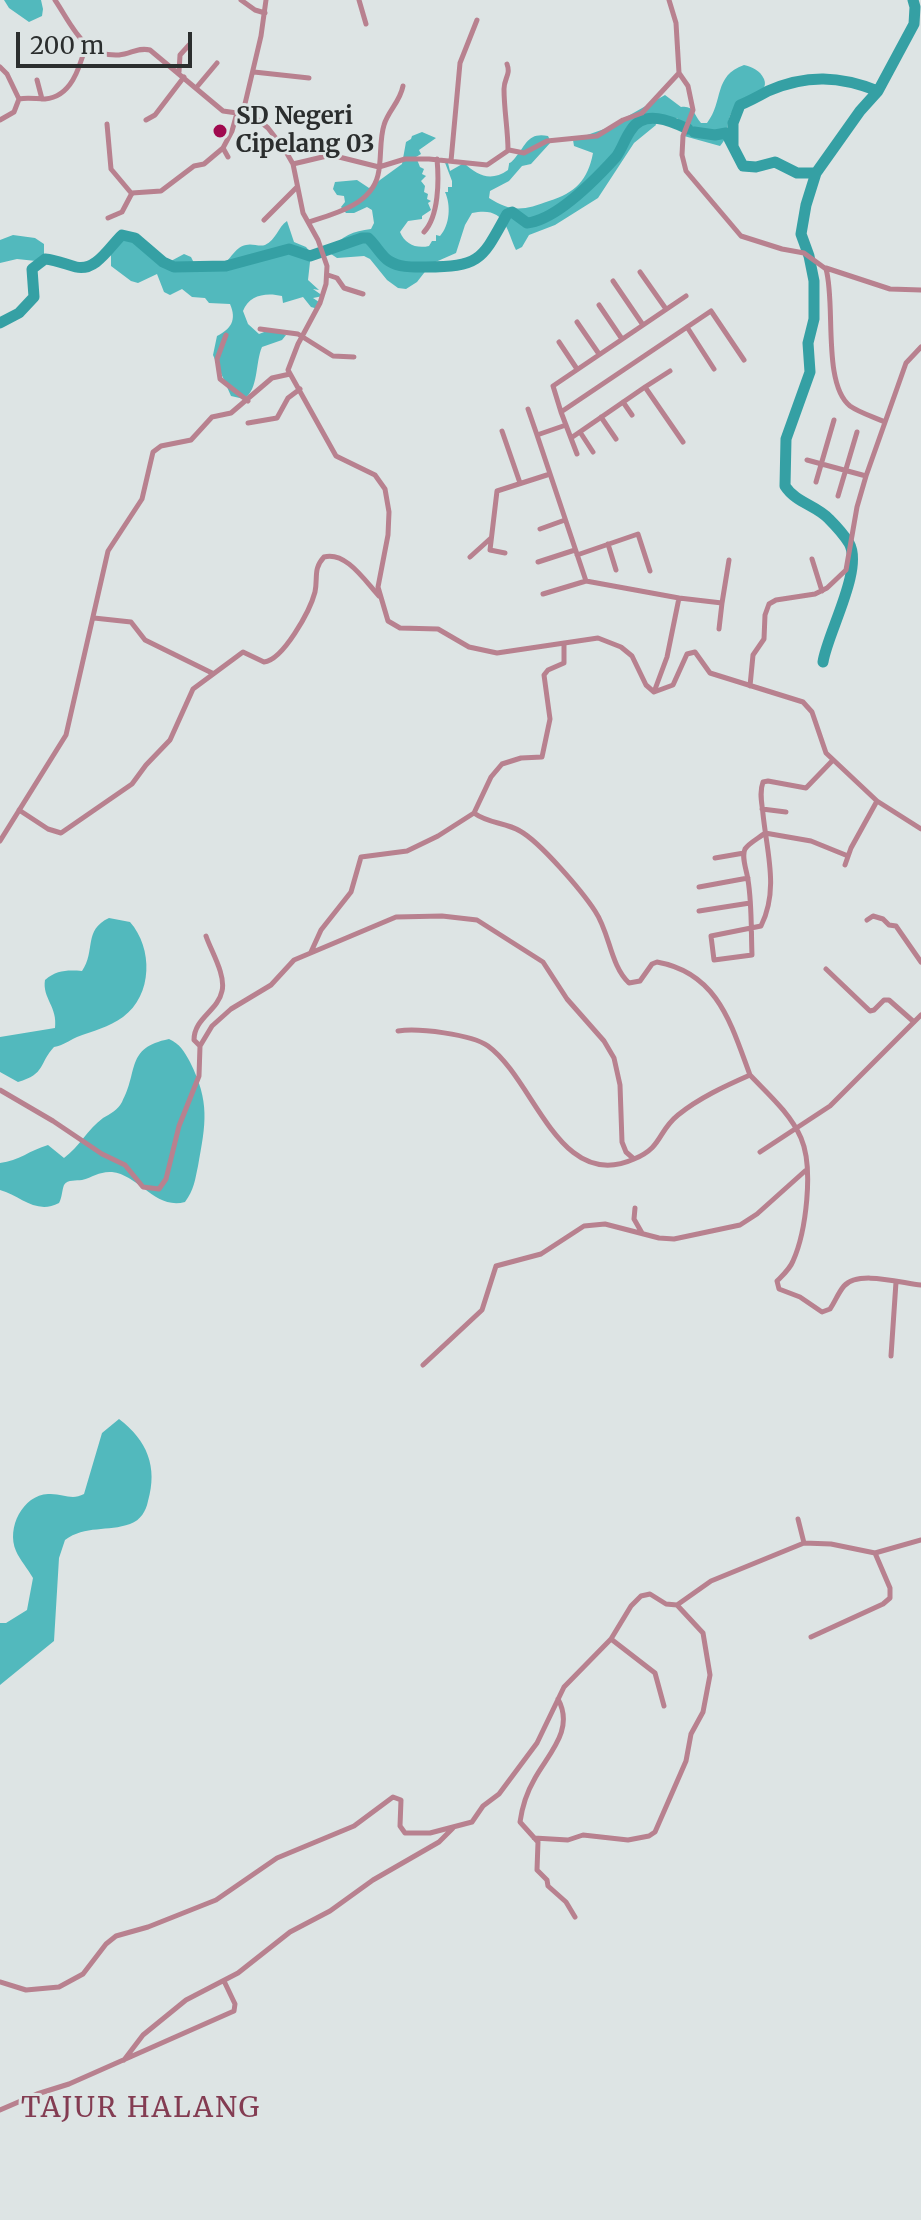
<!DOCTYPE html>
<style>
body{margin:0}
#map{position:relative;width:921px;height:2220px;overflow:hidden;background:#dde4e4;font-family:Merriweather,serif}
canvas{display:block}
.scale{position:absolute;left:16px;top:32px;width:176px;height:36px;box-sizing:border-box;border:4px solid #2b2e2e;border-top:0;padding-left:10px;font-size:24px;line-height:28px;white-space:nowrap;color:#2b2e2e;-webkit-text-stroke:6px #dde4e4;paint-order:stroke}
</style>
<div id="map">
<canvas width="921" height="2220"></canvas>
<div class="scale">200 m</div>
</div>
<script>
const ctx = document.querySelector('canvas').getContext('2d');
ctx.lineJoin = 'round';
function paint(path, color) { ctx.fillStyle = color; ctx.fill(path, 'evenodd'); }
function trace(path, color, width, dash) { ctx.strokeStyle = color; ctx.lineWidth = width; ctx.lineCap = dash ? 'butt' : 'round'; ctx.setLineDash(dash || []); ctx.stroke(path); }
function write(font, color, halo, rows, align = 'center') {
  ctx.font = font + ' Merriweather,serif'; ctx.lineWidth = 6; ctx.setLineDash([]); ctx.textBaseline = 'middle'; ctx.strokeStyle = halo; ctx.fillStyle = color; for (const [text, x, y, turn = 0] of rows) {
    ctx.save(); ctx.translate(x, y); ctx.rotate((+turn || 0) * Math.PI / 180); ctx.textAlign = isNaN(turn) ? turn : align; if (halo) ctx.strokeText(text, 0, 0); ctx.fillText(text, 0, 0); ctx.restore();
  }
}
paint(new Path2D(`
 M4,0h37l2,9 -1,7 -13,6 -20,-14z
 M744,65c8,2 16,5 20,14 7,16 -25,21 -32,33 -7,11 -2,24 -12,34l-36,-10 5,-6 -12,-12h-23l2,7 -22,18 -36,55 -43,27 -26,10 -7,12 -6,3c-10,-22 -11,-44 -44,-37l-7,12 -9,28 -25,11 -14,18 -11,7 -8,-1 -11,-8 -17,-21 -6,-3 -27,2 -6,-4 -1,-4c12,-14 23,-19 41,-21l3,-6 -2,-13 -5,-3 -13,6h-8l-5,-6 4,-5 -1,-6 -7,-1 -4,-6 2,-7 22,-2 12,8 33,-24 4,-22 5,-3 1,-3 10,-4 14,6 -17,12 2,4 -5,3 4,10 4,2 -2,5 4,2 -5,5 4,5 -1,6 4,2 -1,5 4,2 -3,2 3,7 -9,6v3l-14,2 -8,11c5,12 16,17 29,14l3,-5h4v-6l4,1c10,-11 11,-31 5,-44h3v-5h4v-6l-8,-21 4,3 2,8 14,-8c14,13 27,19 44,7 3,-14 -2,-1 7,-12 11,-13 13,-26 33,-22l3,6 -20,22 -9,2 -13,15 -19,10 -1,7c23,15 36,12 60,3 26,-8 39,-21 44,-48l-19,-7 -1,-6 34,-12 58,-33 16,12c13,-2 13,8 20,16h6c17,-22 6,-47 37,-58z
 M287,221l7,21 12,5 5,6 -3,27 11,10 -6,-1 10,7 -10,2 9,6 -4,5 -7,-2 -8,-10 -20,6 -1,-7c-16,-4 -33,-1 -39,15l5,13 11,10 13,-5 14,6 -4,5 -20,7c-7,16 -3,42 -18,52l-13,-3 -18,-41 4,-19c14,-7 20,-16 13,-32l-21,-1 -4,-5 -13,-1 -10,-8 -12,6 -6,-3 -7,-18 -19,9 -7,-2 -20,-15v-13l10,-18c25,-5 31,17 50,26l13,-7 7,3 3,6c8,2 19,5 27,2 10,-4 13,-18 25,-20 6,-2 13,2 19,0 11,-5 13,-18 22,-24z
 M13,235l22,3 9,6v10l-8,7 -19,-2 -17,4v-23z
 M109,918l21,4c23,26 23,73 -7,95 -14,10 -30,14 -46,20 -9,4 -13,8 -23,10 -15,16 -8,27 -36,35l-18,-10v-35l55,-9c3,-21 -13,-30 -10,-48 12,-10 22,-10 37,-9 14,-20 1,-41 27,-53z
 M169,1039c11,5 15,12 21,23 20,40 16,61 8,104 -3,14 -4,24 -13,36 -30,8 -46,-27 -73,-30 -12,-1 -19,5 -30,8 -6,1 -14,-1 -18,5 -2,5 -2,13 -5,18 -23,12 -38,-7 -59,-13v-27c19,-2 30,-13 48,-18l16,13c15,-11 24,-29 39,-40 7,-4 15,-8 19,-16 17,-31 3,-54 47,-63z
 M119,1419c28,21 39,48 29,82 -2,10 -7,19 -18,23 -22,8 -45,1 -65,16l-6,18 -5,83 -54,44v-62h6l21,-13 6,-32c-5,-9 -13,-18 -17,-27 -10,-23 7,-56 32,-57 15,-1 23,7 36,0l18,-61z`), '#52b9bd');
trace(new Path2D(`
 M694,132l21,3 11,-2 17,33 13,1 19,-5 22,11h19
 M733,146v-23l7,-18c10,-4 19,-9 28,-14 39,-17 72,-15 110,0
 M0,323l19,-10 15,-16 -2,-28 13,-10c11,1 20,5 31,8 20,5 34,-21 46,-32l13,3 28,24 11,5 52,-1 63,-17 21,7 52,-18h6c8,7 13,18 21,23 11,7 25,6 37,6 55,0 56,-8 81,-53l5,-2 15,11c30,-3 69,-44 89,-66 6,-8 9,-19 15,-27 13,-21 40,-9 57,-1
 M823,662c4,-28 41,-93 26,-119 -5,-8 -13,-17 -20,-24 -13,-14 -33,-16 -44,-33l1,-47 24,-67 -2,-29 6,-24v-38l-5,-25 -8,-22 5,-29 10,-32 44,-62 18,-20 36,-67 1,-17 -2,-7`), '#35a0a4', 11);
trace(new Path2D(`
 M55,0c17,25 28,57 64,55 12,-1 19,-8 31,-5l73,61 14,2 7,-5
 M241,0l14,10 10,3
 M266,0l-5,36 -17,72 24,20 17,22 8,14 10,49 15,27 9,26 -1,18 -6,19 -22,41 -10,26 48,86 39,19 10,14 4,23 -1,23 -10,52 10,34 12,7 38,1 31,18 28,6 101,-15 23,9 11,9 14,29 8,7 19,-7 14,-31 8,-2 15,21 93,29 9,10 14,41 51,48 44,28
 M359,0l7,24
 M669,0l7,23 3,50 9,13 5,24 -10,26 -1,19 4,16 55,65 41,13 22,4 22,16c10,34 -4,115 24,137 10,7 24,11 35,16
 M507,64c4,11 -3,14 -3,25 0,21 4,41 4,61
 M0,67l7,7 12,25
 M179,72l1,-17 9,-10
 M254,72l55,6
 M37,80l5,19
 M196,88l21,-25
 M0,120l14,-8 5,-13c9,-2 17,0 26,0 27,-2 35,-33 41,-54
 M146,120l9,-5 29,-38
 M107,124l4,45 21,25
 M228,157l-5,-9 9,-17 5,-18
 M451,161l9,-98 17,-43
 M293,164l38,-9 48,12 26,-8h24l58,6 22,-15 15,3 23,-12 50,-5 26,-16 19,-7 37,-40
 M108,218l14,-6 10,-19 29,-2 33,-25 10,-2 19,-16
 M264,220l32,-32
 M309,222c25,-8 62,-17 69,-47 4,-16 1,-34 6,-50 4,-14 16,-23 19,-39
 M424,232c15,-16 15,-52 13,-73
 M826,268l64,21 31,1
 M640,272l26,37
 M328,275l9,3 7,10 19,6
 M613,281l30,44
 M599,305l23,34
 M577,322l22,32
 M687,327l27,42
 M260,329l38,5 35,22 21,1
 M226,335l-9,24 3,20 28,22
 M559,342l18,27
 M645,387l25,-16
 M623,402l9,13
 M528,409l9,26
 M561,412l-8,-26 133,-90
 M601,417l15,22
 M248,423l29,-5 11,-20 12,-9
 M566,425l-29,10 49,146 93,17
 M502,431l18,52
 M580,432l13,20
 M571,438l74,-51 38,55
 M577,454l-16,-42 150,-101 33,49
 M807,460l59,16
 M816,482l18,-62
 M838,496l19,-64
 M540,529l25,-9
 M608,544l8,26
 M505,553l-15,-3 7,-59 53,-17
 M577,555l61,-21 12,37
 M470,557l21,-19
 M812,559l10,32
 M538,562l37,-12
 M543,594l43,-13
 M94,618l37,4 14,18 67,33
 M719,629l3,-26
 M750,686l3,-31 11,-16 1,-24 4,-11 7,-4 39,-6 12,-6 19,-18 11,-63 9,-31 40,-113 15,-16
 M654,692l13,-35 12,-59 43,5 7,-43
 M833,760l-27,28 -38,-7 -5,1c-4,11 -1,21 0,32 4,39 16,76 -2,112l-50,10 3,24 38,-5c-1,-25 0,-51 -4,-75 -1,-9 -7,-23 -3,-31 4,-6 14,-11 20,-16l46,8 37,15
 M762,809l24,3
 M19,810l29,19 13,4 71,-49 14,-19 24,-25 23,-51 50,-37 21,10c19,-2 46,-51 51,-70 3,-15 -2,-23 9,-35 22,-6 41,24 55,39
 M474,813c15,11 31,9 46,18 20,11 62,60 75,80 15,22 15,54 34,72l11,-2 12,-17 5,-2c61,11 74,62 93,113
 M0,841l66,-106 42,-184 34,-52 11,-47 8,-6 30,-6 21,-23 19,-4 41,-35 18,-4
 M715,858l29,-5
 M845,865l6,-17 26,-47
 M699,887l49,-9
 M699,911l51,-8
 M867,920l6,-4 10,3 6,6 7,1 25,36
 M311,952l10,-22 30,-38 10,-35 46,-6 31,-15 36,-23 17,-36 11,-13 19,-6 21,-1 8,-38 -6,-44 4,-5 16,-7v-18
 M826,969l44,42 4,-1 10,-10h5l25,22
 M398,1031c20,-3 73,3 90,15 47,34 71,147 146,113
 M200,1046l-6,-6c0,-22 24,-29 28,-49 4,-16 -11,-40 -16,-55
 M0,1090l53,31 49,33 23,11 18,22 16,2 7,-10 13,-53 20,-50 1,-30 12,-20 19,-17 40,-24 23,-25 102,-43 46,-1 35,4 66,42 24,37 37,42 10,17 6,27 2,57 4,10 8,7c29,-12 23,-27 44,-44 21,-17 47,-29 72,-40 18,19 40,38 51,63 13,30 5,94 -8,123 -3,8 -10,14 -16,20l2,8 21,8 22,15 8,-3c5,-7 8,-16 14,-23 14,-16 57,-3 77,-1
 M760,1152l70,-46 91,-91
 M635,1208l-1,11 8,14
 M891,1356l5,-74
 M423,1365l59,-55 14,-44 45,-12 43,-28 21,-2 54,14 15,1 66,-14 17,-11 48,-43
 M798,1519l6,24
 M811,1637l72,-33 7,-6v-10l-15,-35
 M611,1639l44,34 9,33
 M558,1699c17,31 -10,55 -24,81 -7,12 -12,28 -14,42l18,20 -1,28 10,10 1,6 18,16 9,15
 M534,1838l34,2 15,-5 45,5 21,-4 6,-4 31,-71 5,-27 12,-22 7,-37 -7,-42 -26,-28
 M0,1982l26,8 33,-3 24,-13 23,-30 10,-8 32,-9 68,-27 61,-42 77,-32 39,-29 8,3 -1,26 5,7h25l42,-11 11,-16 16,-12 38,-51 27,-56 47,-48 20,-33 10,-10 9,-2 16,10 11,1 34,-24 93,-38 27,1 44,9 46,-13
 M124,2060l19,-25 43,-35 52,-27 52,-41 40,-21 43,-31 66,-38 14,-14
 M0,2110l37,-16 32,-10 165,-73 1,-7 -11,-23`), '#b8818f', 5);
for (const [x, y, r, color] of [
 [220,131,8,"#a00a4f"]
]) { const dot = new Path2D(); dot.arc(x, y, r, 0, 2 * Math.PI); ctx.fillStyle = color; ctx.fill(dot); trace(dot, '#dde4e4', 3); }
write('bold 24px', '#2b2e2e', '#dde4e4', [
 ["SD Negeri",236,117],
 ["Cipelang 03",236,145]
], 'left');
ctx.letterSpacing = '2px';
write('28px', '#833c52', '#dde4e4', [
 ["TAJUR HALANG",141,2109]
]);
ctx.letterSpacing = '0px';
</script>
